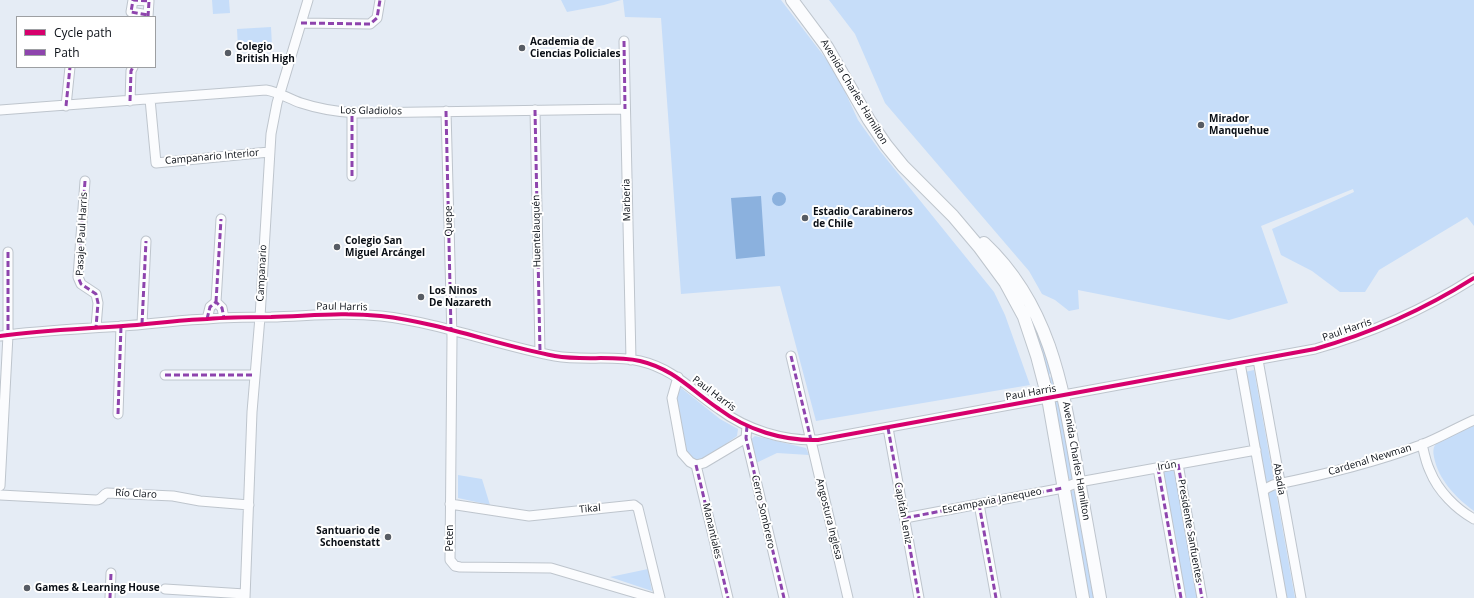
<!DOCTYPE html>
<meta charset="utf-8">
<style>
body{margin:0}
#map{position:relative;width:1474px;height:598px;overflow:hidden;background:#e5ecf5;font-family:"Open Sans",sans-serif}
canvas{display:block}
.legend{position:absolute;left:16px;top:16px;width:140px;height:52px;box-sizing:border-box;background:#fff;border:1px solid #9d9fa2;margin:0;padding:5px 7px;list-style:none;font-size:12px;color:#0a0f16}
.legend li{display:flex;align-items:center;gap:8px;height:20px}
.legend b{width:20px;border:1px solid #9d9fa2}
</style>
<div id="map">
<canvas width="1474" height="598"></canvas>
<ul class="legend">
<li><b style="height:5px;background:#d6006c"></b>Cycle path</li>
<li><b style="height:5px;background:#8e44ad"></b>Path</li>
</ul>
</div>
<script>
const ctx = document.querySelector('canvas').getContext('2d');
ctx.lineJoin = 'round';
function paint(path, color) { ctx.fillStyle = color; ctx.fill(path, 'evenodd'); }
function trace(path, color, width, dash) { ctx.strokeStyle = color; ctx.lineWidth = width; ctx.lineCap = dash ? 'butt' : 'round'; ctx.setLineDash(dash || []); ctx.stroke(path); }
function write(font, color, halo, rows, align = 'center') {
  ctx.font = font + ' "Open Sans",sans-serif'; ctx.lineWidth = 4; ctx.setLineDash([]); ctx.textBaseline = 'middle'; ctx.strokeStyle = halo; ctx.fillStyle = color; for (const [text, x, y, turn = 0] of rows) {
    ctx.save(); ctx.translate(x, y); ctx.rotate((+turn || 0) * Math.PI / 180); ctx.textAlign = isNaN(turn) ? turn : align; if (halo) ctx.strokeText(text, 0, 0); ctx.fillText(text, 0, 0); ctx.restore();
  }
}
paint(new Path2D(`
 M212,0h17l1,13 -17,1z
 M561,0h60l-17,5 -37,7z
 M623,0h158l55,72 22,48 22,31 114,141 11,23 25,70 -214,36 -36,-135 -99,8 -20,-276 -36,-1z
 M829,0h645v226l-7,-9 -88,53 -14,22h-25l-28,-21 -31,-16 -9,-26 82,-37 -1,-3 -92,37 27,77 -59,17 -151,-30 1,19 -10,2 -14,-11 -13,-6 -13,-23 -144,-168 -30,-69z
 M271,27l1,19 -34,2 -1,-19z
 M1028,312l13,25 10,35 -2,3 2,3 1,-2 2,10 -4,1z
 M1254,370l41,228h-9l-41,-226z
 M680,387l40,32 18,10 -1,7 -34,24h-11l-7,-6 -10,-62z
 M1061,398l17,80 -11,2 -16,-81z
 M1474,425v86c-18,-13 -36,-32 -40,-54 -1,-4 -1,-9 1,-12 5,-6 31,-16 39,-20z
 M755,436l51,12 3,7 -32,-2 -21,10 -6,-23z
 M1176,468l24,130h-17l-23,-128z
 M458,475l24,4 8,26 -32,-7z
 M1078,489l20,109h-9l-19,-107z
 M648,569l4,22 -42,-14z`), '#c6ddf9');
paint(new Path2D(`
 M772 199a7 7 0 1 1 14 0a7 7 0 1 1-14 0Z
 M761,196l4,60 -29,3 -5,-61z`), '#8bb1de');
const minor = new Path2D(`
 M148,17l1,-16 -16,-1 -2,12 17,3
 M301,23l69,1 7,-6 3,-18
 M624,41l7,319
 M150,99l6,64 113,-11
 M130,101l1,-30 2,-4
 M66,106l4,-39
 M0,110l266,-20c13,2 23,9 35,13 18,6 37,9 56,10l268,-4
 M535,110l5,242
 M446,111l6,227 -2,222 5,6 5,1 91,1 102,30
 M352,176v-64
 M85,181l-7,96 3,7 15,10 2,9 -2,24
 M216,302l5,-83
 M207,319l3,-12 6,-5 6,6 2,10
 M142,324l4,-83
 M0,336c41,-6 82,-7 123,-10 28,-2 56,-6 84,-7 22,-2 43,-2 64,-2 38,-1 72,-5 110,-1 60,7 116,29 174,40 28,5 57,-1 85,5 34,8 51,29 79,48 28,21 64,32 99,31l497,-91c57,-16 110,-40 159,-71
 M791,356l57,242
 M1258,360l43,238
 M1240,363l42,235
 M165,375h90
 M678,377l-6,21 10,55 8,9 6,3 8,-2 42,-25
 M118,414l3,-88
 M747,426l-1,12 38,160
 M888,428l31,170
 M1422,444c2,9 4,19 8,27 8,20 26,38 44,48
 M1178,464l24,134
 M696,465l32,133
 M1158,468l23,130
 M0,486l8,-151v-83
 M1263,491l4,-3 6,-3c50,-10 100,-22 148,-40 18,-7 35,-17 53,-25
 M0,495l96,5c6,0 6,-5 11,-7l66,3 27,5 49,4
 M450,504l79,12 105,-11 4,3 22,90
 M979,504l17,94
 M905,518l158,-30 16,-6 177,-32
 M165,589l80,5
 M110,598l1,-25
 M245,598l7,-186 8,-95 11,-183 6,-31 31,-103`);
const major = new Path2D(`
 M792,0l35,47 42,73 17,25 17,21 50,50 27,32 25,34 19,35 13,39 11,42 35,200
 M984,243c67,63 79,146 94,232 7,41 15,82 22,123`);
trace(minor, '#bec5cd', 11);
trace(major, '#bec5cd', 14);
trace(minor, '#fbfcfe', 9);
trace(major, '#fbfcfe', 12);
trace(new Path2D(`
 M148,17l1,-16 -16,-1 -2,12 17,3
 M301,23l69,1 7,-6 3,-18
 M624,41l1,68
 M130,101l1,-30 2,-4
 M66,106l4,-39
 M535,110l5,242
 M446,111l5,219
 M352,176v-64
 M85,181l-7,96 3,7 15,10 2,9 -2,24
 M8,252v83
 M216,302l5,-83
 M207,319l3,-12 6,-5 6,6 2,10
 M142,324l4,-83
 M791,356l20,84
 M165,375h90
 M118,414l3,-88
 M747,426l-1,12 38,160
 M888,428l31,170
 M1178,464l24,134
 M696,465l32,133
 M1158,468l23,130
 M979,504l17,94
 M905,518l158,-30
 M110,598l1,-25`), '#8e44ad', 3, [6, 3]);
trace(new Path2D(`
 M0,336c41,-6 82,-7 123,-10 28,-2 56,-6 84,-7 22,-2 43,-2 64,-2 38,-1 72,-5 110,-1 60,7 116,29 174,40 28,5 57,-1 85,5 34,8 51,29 79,48 28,21 64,32 99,31l497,-91c57,-16 110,-40 159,-71`), '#d6006c', 4);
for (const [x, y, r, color] of [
 [522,48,4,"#575c64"],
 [228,53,4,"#575c64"],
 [1201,125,4,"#575c64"],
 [805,218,4,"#575c64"],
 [337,247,4,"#575c64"],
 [421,297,4,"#575c64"],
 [388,537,4,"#575c64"],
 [27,588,4,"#575c64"]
]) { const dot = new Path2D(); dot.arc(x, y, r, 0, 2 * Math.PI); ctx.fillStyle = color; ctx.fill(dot); trace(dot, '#fff', 1.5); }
write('bold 10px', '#0a0f16', '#fff', [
 ["Academia de",530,42],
 ["Ciencias Policiales",530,54],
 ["Colegio",236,47],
 ["British High",236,59],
 ["Mirador",1209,119],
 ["Manquehue",1209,131],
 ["Estadio Carabineros",813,212],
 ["de Chile",813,224],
 ["Colegio San",345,241],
 ["Miguel Arcángel",345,253],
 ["Los Ninos",429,291],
 ["De Nazareth",429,303],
 ["Santuario de",380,531,"right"],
 ["Schoenstatt",380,543,"right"],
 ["Games & Learning House",35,588]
], 'left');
write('10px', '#0a0f16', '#fff', [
 ["Avenida Charles Hamilton",854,92,59],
 ["Los Gladiolos",371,111,1],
 ["Campanario Interior",212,157,-5],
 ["Marberia",627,200,-91],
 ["Quepe",449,221,-91],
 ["Huentelauquén",537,231,-91],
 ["Pasaje Paul Harris",82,234,-87],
 ["Campanario",262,273,-87],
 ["Paul Harris",342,307,1],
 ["Paul Harris",1347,330,-19],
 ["Paul Harris",1031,393,-10],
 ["Paul Harris",714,394,37],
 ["Cardenal Newman",1370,460,-17],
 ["Avenida Charles Hamilton",1076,461,80],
 ["Irún",1167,466,-10],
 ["Abadía",1279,479,80],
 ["Río Claro",136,494,3],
 ["Escampavia Janequeo",992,501,-11],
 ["Tikal",590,509,-5],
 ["Cerro Sombrero",763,512,77],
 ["Capitán Leniz",903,513,80],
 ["Angostura Inglesa",829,519,76],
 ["Manantiales",712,531,77],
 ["Presidente Sanfuentes",1190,531,80],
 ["Peten",450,538,-90]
]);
</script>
